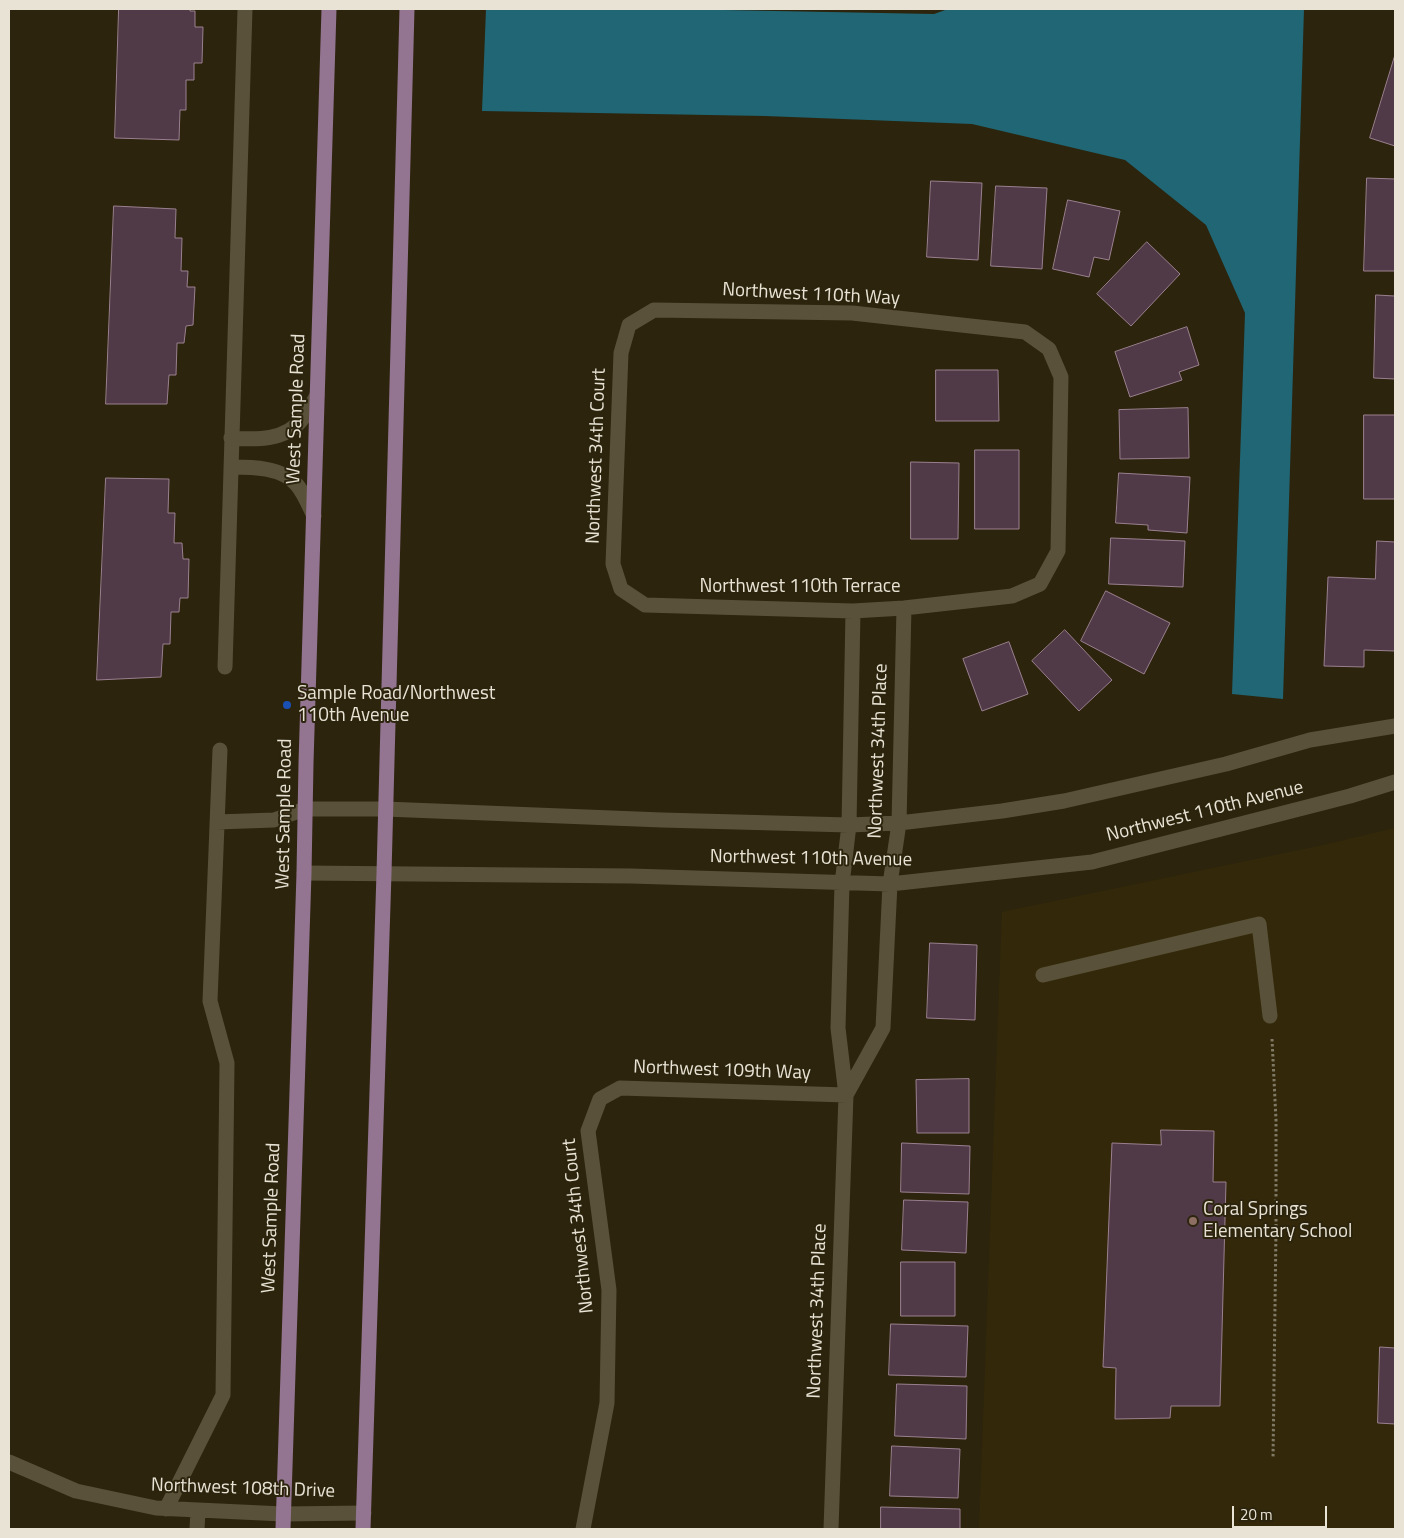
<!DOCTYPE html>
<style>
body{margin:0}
#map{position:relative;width:1404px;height:1538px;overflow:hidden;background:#2c240d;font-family:"Titillium Web",sans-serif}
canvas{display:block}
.frame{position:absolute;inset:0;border:10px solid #e8e3d5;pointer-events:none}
.scale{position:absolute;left:1232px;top:1506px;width:95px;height:22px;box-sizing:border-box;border:2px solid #e8e3d5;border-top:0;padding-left:6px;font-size:15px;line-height:18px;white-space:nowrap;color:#e8e3d5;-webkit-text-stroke:4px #2c240d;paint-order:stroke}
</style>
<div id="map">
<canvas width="1404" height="1538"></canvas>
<div class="frame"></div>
<div class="scale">20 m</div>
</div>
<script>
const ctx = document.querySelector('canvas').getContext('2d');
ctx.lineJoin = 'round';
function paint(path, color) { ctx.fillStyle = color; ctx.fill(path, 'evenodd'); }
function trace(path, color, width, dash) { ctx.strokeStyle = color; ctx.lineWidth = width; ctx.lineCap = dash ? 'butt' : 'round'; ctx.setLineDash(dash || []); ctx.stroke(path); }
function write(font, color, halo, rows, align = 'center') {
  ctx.font = font + ' "Titillium Web",sans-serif'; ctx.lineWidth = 4; ctx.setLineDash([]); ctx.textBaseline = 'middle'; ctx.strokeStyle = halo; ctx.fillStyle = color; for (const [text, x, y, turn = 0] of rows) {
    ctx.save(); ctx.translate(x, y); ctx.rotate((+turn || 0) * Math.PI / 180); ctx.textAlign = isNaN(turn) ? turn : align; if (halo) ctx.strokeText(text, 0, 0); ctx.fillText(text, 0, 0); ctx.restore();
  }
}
paint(new Path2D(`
 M1395,828v701h-416l23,-617 326,-68z`), '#33290a');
paint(new Path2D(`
 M486,9h185l263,5 14,-5h356l-21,690 -51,-5 13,-381 -39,-88 -81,-65 -153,-36 -207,-8 -283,-5z`), '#206674');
const building = new Path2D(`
 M119,9h71v2h5v16h8l-1,36h-8v17h-8v30h-6l-1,30 -64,-2z
 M1395,55v91l-25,-8z
 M1367,178l28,1v92h-31z
 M931,181l51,2 -4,77 -51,-3z
 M996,186l51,2 -5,81 -51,-3z
 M1068,200l52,11 -11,49 -15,-3 -5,20 -36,-8z
 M114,206l62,3 -1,29h7l-1,33h7l-1,16h8l-2,38 -7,1 -2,17h-7l-1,32h-7l-2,29h-61z
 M1147,242l33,32 -49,52 -34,-32z
 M1376,295l19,1v83l-21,-1z
 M1187,327l12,38 -20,7 3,8 -52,17 -15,-45z
 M936,370h62l1,51h-63z
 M1188,408l1,50 -69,1 -1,-49z
 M1364,415h31v84h-31z
 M975,450h44v79h-44z
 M911,462l48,1 -1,76h-47z
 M1119,473l71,4 -3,56 -39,-3v-5l-32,-2z
 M106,478l63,1 -1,34h7l-1,30h8l1,16h6l-1,39h-8l-1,14h-8l-1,32h-7l-2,33 -64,3z
 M1111,538l74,3 -2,46 -74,-3z
 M1377,541l18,1v109l-31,-1v17l-40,-1 4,-89 47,2z
 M1106,591l64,32 -26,51 -63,-33z
 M1065,630l47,50 -33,31 -47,-50z
 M1009,642l19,52 -46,17 -19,-52z
 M930,943l47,2 -2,75 -48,-2z
 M969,1079v54h-52l-1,-53z
 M1161,1130l53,1 -1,51h13l-6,224h-49l-1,12 -55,1 1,-51 -13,-1 9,-224 49,2z
 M902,1143l68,3 -1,48 -68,-2z
 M904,1200l64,2 -2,51 -64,-3z
 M901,1262h54v54h-54z
 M891,1324l77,2 -2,51 -77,-2z
 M1380,1347l15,1v76l-17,-1z
 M897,1384l70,2 -1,53 -71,-3z
 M892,1446l68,3 -2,49 -68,-2z
 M881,1507l79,2v20h-79z`);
paint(building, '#513a48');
trace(building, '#9a808f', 1);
trace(new Path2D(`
 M1272,1039l4,81v109l-3,229`), '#807966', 3, [2.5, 2.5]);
trace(new Path2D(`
 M654,310l198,3 173,19 24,17 12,28 -3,174 -18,33 -28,12 -108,12 -51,3 -208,-6 -24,-16 -8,-25 8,-211 8,-28z
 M231,438c25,2 55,3 72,-20 5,-7 10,-15 14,-23
 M231,467c21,0 51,0 66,18 7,8 12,21 17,31
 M225,667l20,-658
 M217,822l57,-2 31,-11h80l277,11 187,5 50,-2 103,-12 62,-10 162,-37 84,-24 85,-14
 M304,873l327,3 259,8 202,-22 258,-66 45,-14
 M1043,975l216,-51 11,92
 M846,1095l37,-67 7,-144 9,-61 5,-215
 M9,1462l67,29 80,17 127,6 81,-1
 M166,1509l57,-114 4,-332 -17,-62 10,-251
 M197,1529l1,-18
 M583,1529l24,-126 2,-113 -21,-159 12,-32 20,-11 226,7
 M831,1529l15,-434 -8,-67 4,-144 7,-59 4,-214`), '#595139', 15);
trace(new Path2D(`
 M283,1529l21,-656 2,-110 23,-754
 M363,1529l21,-656 23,-864`), '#937491', 15);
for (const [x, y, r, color] of [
 [287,705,5,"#1a4fb4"],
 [1193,1221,5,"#8d6e63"]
]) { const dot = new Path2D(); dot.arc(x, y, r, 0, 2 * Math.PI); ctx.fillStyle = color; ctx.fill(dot); trace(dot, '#2c240d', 2); }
write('19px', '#e8e3d5', '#2c240d', [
 ["Northwest 110th Way",811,295,3],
 ["West Sample Road",297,409,-88],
 ["Northwest 34th Court",597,456,-88],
 ["Northwest 110th Terrace",800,587],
 ["Northwest 34th Place",879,751,-88],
 ["Northwest 110th Avenue",1205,812,-14],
 ["West Sample Road",285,814,-89],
 ["Northwest 110th Avenue",811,859,1],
 ["Northwest 109th Way",722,1071,2],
 ["West Sample Road",272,1218,-88],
 ["Northwest 34th Court",579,1226,-96],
 ["Northwest 34th Place",818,1311,-88],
 ["Northwest 108th Drive",243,1489,2]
]);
write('19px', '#e8e3d5', '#2c240d', [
 ["Sample Road/Northwest",297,694],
 ["110th Avenue",297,716],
 ["Coral Springs",1203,1210],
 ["Elementary School",1203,1232]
], 'left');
</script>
